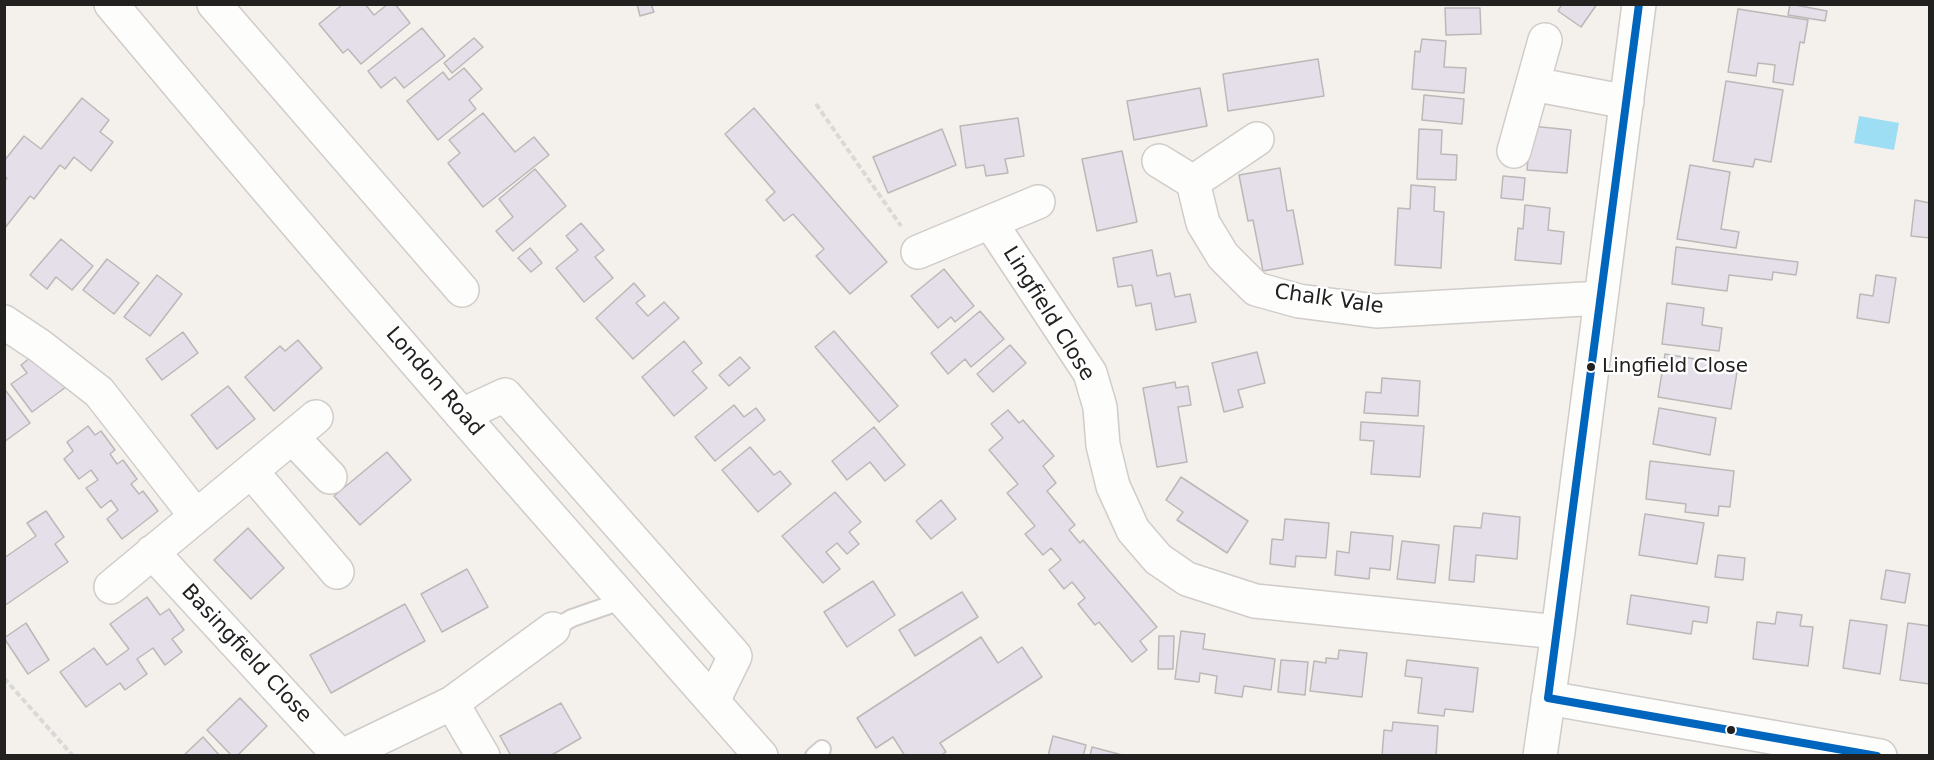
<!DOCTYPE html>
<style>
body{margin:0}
#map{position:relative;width:1934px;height:760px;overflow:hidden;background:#f4f0ec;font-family:"DejaVu Sans",sans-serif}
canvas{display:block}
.frame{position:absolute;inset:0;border:6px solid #23211f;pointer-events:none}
</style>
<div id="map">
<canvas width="1934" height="760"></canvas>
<div class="frame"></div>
</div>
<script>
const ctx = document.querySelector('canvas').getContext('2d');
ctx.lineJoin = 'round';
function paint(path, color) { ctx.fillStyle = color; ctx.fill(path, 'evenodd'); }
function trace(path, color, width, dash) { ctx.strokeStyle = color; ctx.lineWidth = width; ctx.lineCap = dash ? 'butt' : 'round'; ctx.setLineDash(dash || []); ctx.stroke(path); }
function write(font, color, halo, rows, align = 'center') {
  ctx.font = font + ' "DejaVu Sans",sans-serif'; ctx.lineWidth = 5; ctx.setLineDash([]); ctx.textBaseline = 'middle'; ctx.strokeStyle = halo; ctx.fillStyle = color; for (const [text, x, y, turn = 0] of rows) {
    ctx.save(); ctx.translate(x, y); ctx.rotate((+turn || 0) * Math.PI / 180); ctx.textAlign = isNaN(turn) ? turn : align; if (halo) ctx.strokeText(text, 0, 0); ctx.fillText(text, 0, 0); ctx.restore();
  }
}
paint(new Path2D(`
 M1859,116l40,7 -5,27 -40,-7z`), '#9edef4');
const building = new Path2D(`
 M343,4h22l9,11 14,-11h7l15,19 -49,41 -13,-15 -5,4 -24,-29z
 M637,4h14l3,8 -14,4z
 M1562,4h35l-16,23 -23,-16z
 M1790,4l37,7 -2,10 -37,-6z
 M1445,8h35l1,26 -35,1z
 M1738,9l70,11 -4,23 -4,-1 -7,43 -20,-3 2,-17 -17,-2 -2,13 -28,-4z
 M422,28l23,28 -41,32 -9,-11 -14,11 -13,-17z
 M474,38l9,9 -31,26 -8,-10z
 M1422,39l24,2 -2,26 22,1 -2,25 -52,-4 3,-38 5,1z
 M1318,59l6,37 -96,15 -5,-37z
 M464,68l18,21 -13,11 7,9 -38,31 -31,-39 36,-29 6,8z
 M1726,81l57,9 -12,72 -16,-3 -2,8 -40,-6z
 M1200,88l7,38 -73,14 -7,-39z
 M1424,95l40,4 -2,25 -40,-4z
 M82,98l27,22 -9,12 13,10 -22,29 -17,-14 -9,12 -5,-4 -26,34 -4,-3 -26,33v-47l3,-4 -3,-2v-15l20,-25 17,13z
 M754,108l133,154 -37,32 -34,-38 8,-7 -31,-35 -9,7 -18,-21 9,-8 -50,-58z
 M483,113l32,39 19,-15 15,18 -66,52 -35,-44 12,-10 -11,-13z
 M1018,118l6,38 -19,3 3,14 -22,3 -2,-11 -18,3 -6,-42z
 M1531,126l40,4 -4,43 -40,-3z
 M942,129l14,36 -68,28 -15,-36z
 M1419,129l23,1 -1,24 16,1 -1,25 -39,-1z
 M1122,151l15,71 -40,9 -15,-72z
 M1690,165l40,7 -9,57 18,3 -3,16 -59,-9z
 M1280,168l7,43 6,-1 10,54 -40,7 -10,-51 -5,1 -9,-46z
 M535,169l31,37 -53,45 -17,-20 17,-14 -14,-18z
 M1503,176l22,2 -2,22 -22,-2z
 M1411,185l24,2 -1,24 10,1 -3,56 -46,-3 3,-57 12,1z
 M1915,200l15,3v35l-19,-2z
 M1525,205l25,3 -2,22 16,2 -3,32 -46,-4 3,-32 5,1z
 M581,223l23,27 -9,7 18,21 -29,24 -28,-34 22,-18 -12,-14z
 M61,239l32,27 -21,24 -16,-13 -9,12 -17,-14z
 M1676,247l122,15 -2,13 -23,-3 -1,8 -43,-5 -2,16 -55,-7z
 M530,248l12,15 -11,9 -13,-14z
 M1152,250l5,26 13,-3 5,24 15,-3 6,28 -40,8 -5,-27 -15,3 -4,-21 -14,2 -5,-29z
 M107,259l32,24 -25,31 -31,-24z
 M944,269l30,37 -19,16 -4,-5 -13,11 -27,-32z
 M157,275l25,19 -32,42 -26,-19z
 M1876,275l20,3 -7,45 -32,-5 3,-24 13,2z
 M634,283l11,13 -9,7 12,13 16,-14 15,16 -46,41 -37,-41z
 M1667,303l37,5 -2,17 20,3 -3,23 -57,-7z
 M980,311l24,28 -33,28 -6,-8 -17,15 -17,-21z
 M834,331l64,75 -19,16 -64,-75z
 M183,332l15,21 -36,27 -16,-21z
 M298,340l24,28 -48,43 -29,-34 35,-31 5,5z
 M684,341l18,22 -10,8 15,17 -33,28 -32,-39z
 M1010,345l16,18 -33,29 -16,-18z
 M40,350l26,37 -34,25 -21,-28 16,-11 -6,-8z
 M1257,352l8,31 -27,7 5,17 -19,5 -12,-49z
 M1665,354l73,12 -7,43 -73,-12z
 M740,357l10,11 -21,18 -10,-11z
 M1382,378l38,3 -2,35 -54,-3 2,-21 15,1z
 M1175,382l1,6 12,-2 3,19 -13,2 9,55 -30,5 -14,-79z
 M228,386l27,33 -38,30 -26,-34z
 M6,391l24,32 -26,19v-50z
 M734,405l10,12 12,-9 9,12 -50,41 -20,-24z
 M1659,408l57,10 -6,37 -57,-11z
 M1008,410l11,13 4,-3 31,36 -11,10 13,17 -9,8 28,34 -6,5 11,13 3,-3 74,87 -17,14 7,9 -15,12 -33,-40 -4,3 -17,-21 7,-6 -13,-16 -8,7 -15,-19 12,-10 -10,-12 -8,7 -18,-21 10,-8 -28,-33 11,-9 -29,-34 14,-12 -12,-14z
 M1361,422l63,4 -4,51 -49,-3 3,-33 -14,-1z
 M88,426l7,9 6,-4 14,19 -5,4 7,10 6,-4 14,19 -6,5 8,10 4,-3 15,20 -36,28 -15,-20 11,-9 -7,-10 -10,8 -15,-20 12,-8 -7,-10 -12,9 -15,-20 9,-8 -6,-9z
 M874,427l31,38 -20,16 -15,-19 -23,18 -15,-19z
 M750,447l24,28 6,-4 11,13 -33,28 -36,-42z
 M387,452l24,28 -51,45 -26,-29z
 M1650,461l84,10 -4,36 -11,-1 -1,10 -33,-4 1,-8 -40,-5z
 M1181,477l67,44 -21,32 -50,-33 6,-8 -17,-12z
 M835,492l26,30 -12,10 10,12 -12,10 -10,-11 -11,9 14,17 -17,14 -41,-47z
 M941,500l15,19 -25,20 -15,-18z
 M46,511l18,26 -9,7 13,18 -64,44v-48l32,-22 -9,-13z
 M1483,513l37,4 -3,42 -41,-4 -2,27 -25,-2 5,-54 27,2z
 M1645,514l59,9 -7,41 -58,-9z
 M1285,519l44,4 -3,35 -30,-2 -1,11 -25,-3 2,-25 11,1z
 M248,528l36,40 -33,31 -37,-39z
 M1351,532l42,4 -3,34 -20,-2 -1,11 -34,-4 2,-24 12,2z
 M1402,541l37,4 -4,38 -38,-4z
 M1718,555l27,3 -2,22 -28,-3z
 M467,569l21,38 -46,25 -21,-38z
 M1886,570l24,4 -5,29 -24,-4z
 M873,581l22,34 -48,32 -23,-35z
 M962,592l16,25 -63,39 -16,-26z
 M1631,595l78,12 -2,16 -14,-2 -2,13 -64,-10z
 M147,597l13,18 9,-6 15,21 -12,9 10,13 -17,13 -12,-17 -16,11 10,15 -22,16 -5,-7 -34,24 -26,-35 34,-24 13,17 22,-16 -19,-25z
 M405,604l20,37 -94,52 -21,-38z
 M1777,612l25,3 -2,11 13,1 -5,39 -55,-7 4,-37 18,2z
 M1850,620l37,5 -7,49 -37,-6z
 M26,623l23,37 -21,14 -24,-36z
 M1908,623l22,3v58l-30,-4z
 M1181,631l24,3 -2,15 72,10 -4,31 -27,-4 -2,11 -27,-4 2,-17 -17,-3 -1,9 -24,-3z
 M1159,636h15l-1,33h-15z
 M981,637l17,26 24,-16 20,30 -102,66 6,9 -6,4h-35l-12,-19 -17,11 -19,-30z
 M1339,650l28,3 -5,44 -52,-6 4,-30 12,2v-5l12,1z
 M1281,660l27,2 -3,33 -27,-3z
 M1407,660l71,8 -5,44 -28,-3 -1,7 -26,-3 4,-35 -17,-2z
 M240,698l27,28 -30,30h-5l-25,-26z
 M561,703l20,35 -31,18h-39l-11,-20z
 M1393,722l45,4 -2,30h-54l2,-26 8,1z
 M1053,736l33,9 -3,11h-35z
 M203,737l17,19h-37z
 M1092,747l34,9h-36z`);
paint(building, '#e4dfe8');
trace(building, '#bbb8b8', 1.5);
const lane = new Path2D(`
 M553,629l19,-11 52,-18
 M814,756l8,-7`);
const street = new Path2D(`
 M214,4l248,286
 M1533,84l94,18
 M1514,151l31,-111
 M1159,161l34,21 10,41 20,33 33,33 43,12 77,10 225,-13
 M1193,182l64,-43
 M990,222l100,151 10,34 3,38 10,41 20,44 25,29 29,20 68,22 303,31
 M918,252l120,-50
 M4,322l36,24 59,46 97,124
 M462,415l43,-20 230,261 -22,45
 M292,437l38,40
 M251,471l86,101
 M152,552l188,204
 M111,587l205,-170
 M1548,698l332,58
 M452,703l31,53
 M342,756l110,-53 101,-74
 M1540,756l18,-124 81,-628`);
const primary = new Path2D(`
 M111,4c212,254 431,504 650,752`);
trace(lane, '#d0ccc9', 20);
trace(street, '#d0ccc9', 36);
trace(primary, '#d0ccc9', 36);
trace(new Path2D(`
 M816,104l85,122
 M4,678l69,78`), '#dad9d8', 4, [6, 3]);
trace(lane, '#fdfdfc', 16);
trace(street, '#fdfdfc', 33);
trace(primary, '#fdfdfc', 33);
trace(new Path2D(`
 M1639,4l-91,694 329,58`), '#0065bd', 8);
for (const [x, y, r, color] of [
 [1591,367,5,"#23211f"],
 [1731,730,5,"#23211f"]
]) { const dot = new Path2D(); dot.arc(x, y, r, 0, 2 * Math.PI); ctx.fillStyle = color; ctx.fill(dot); trace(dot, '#fefefe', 2); }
write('20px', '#23211f', '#fefefe', [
 ["Lingfield Close",1602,367]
], 'left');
write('21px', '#23211f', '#fefefe', [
 ["Chalk Vale",1329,300,8],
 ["Lingfield Close",1048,314,58],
 ["London Road",434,382,49],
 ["Basingfield Close",246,654,47]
]);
</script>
